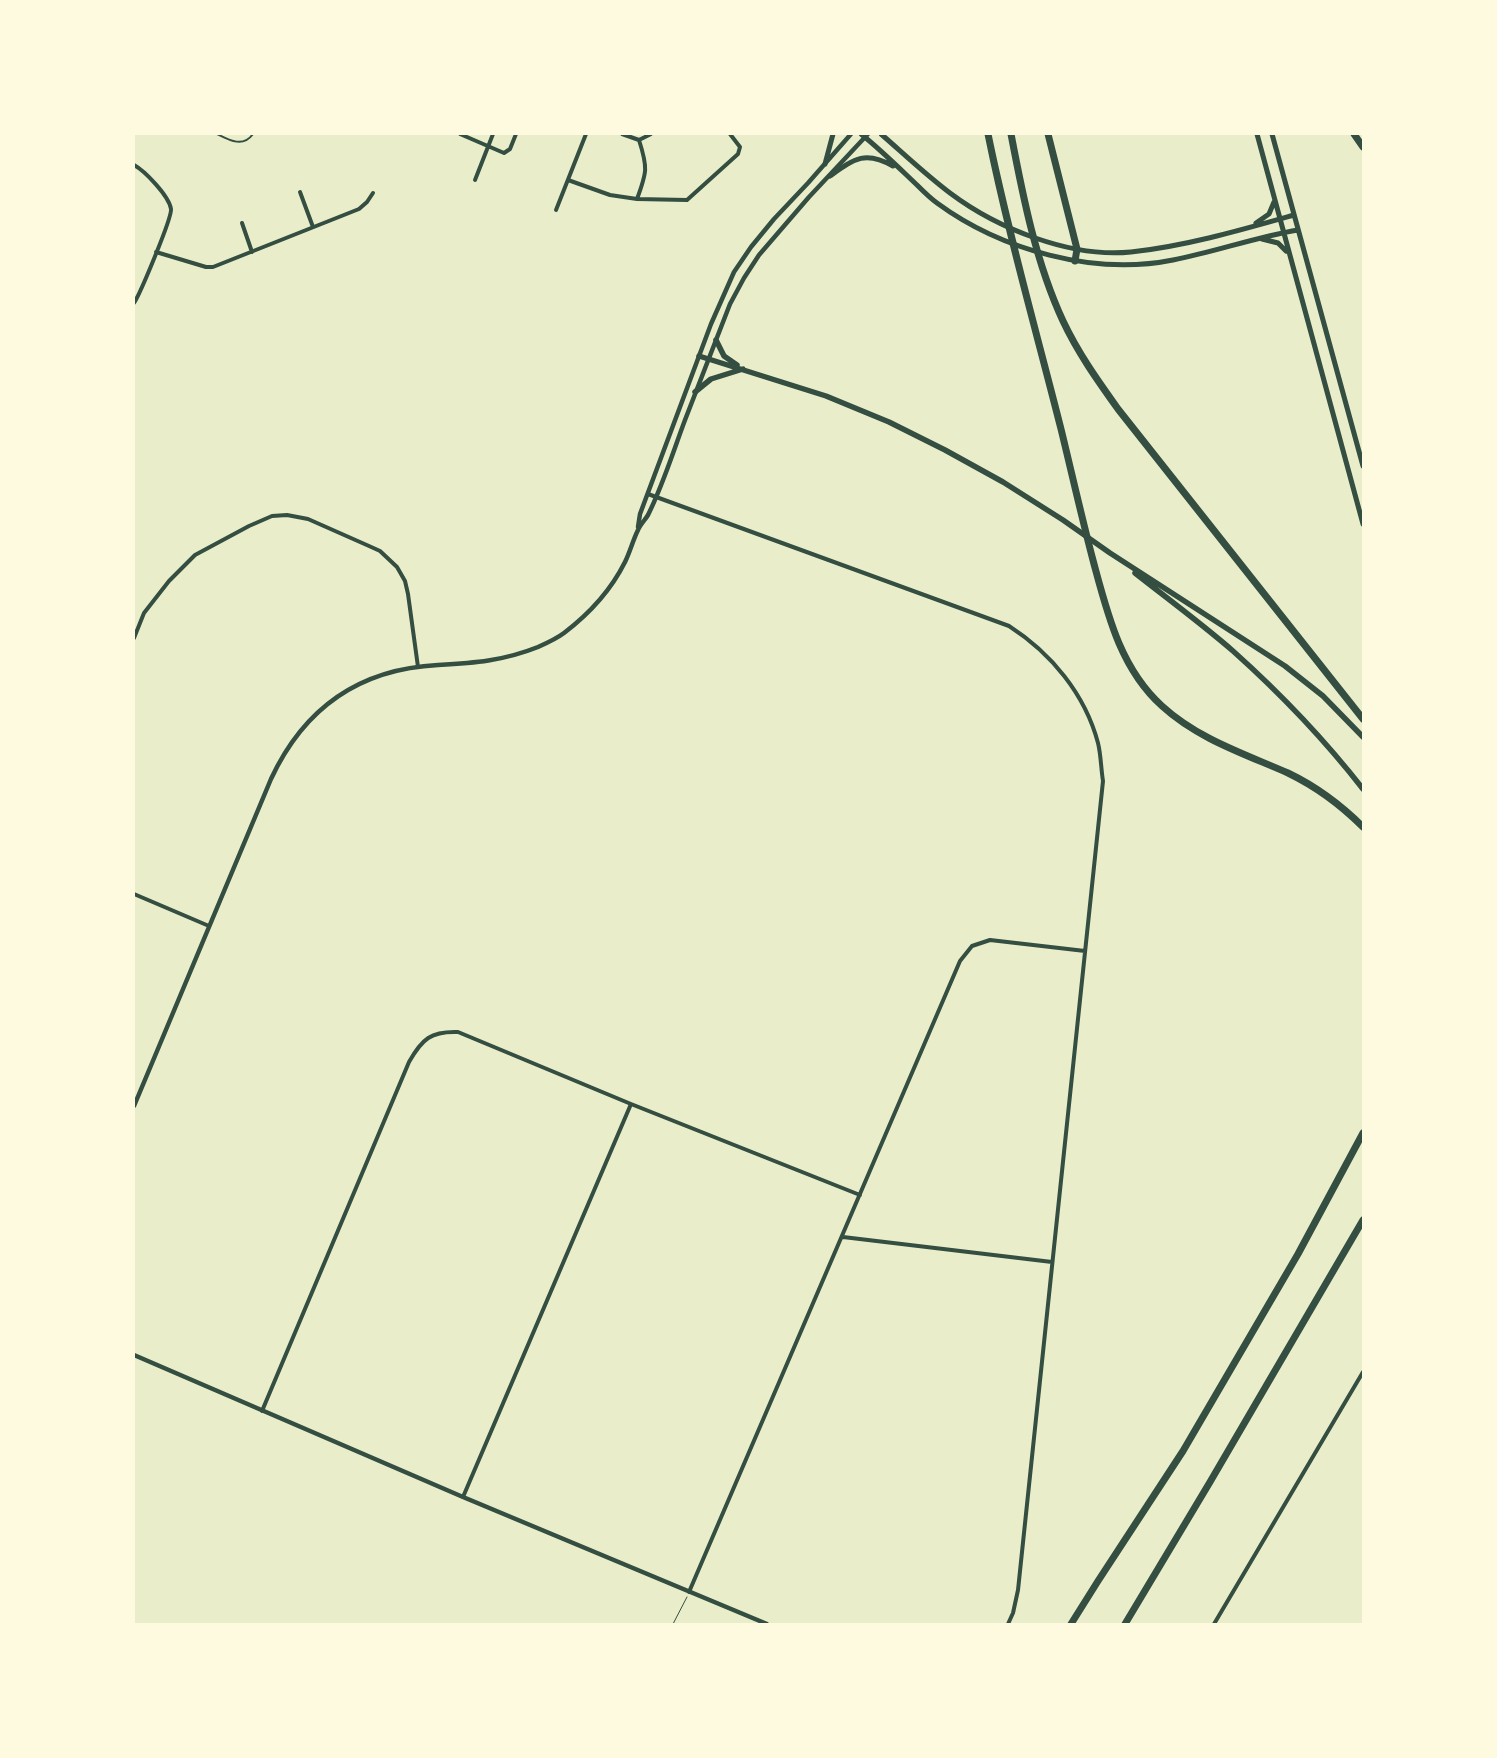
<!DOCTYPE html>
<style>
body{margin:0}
#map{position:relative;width:1497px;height:1758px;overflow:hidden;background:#e9edc9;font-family:"Exo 2",sans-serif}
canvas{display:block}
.frame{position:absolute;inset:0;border:135px solid #fefae0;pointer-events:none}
</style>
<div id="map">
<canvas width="1497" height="1758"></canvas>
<div class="frame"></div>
</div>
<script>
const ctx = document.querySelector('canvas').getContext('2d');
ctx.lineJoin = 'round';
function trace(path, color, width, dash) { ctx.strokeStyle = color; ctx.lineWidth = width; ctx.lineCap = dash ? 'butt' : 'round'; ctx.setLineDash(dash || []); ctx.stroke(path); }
trace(new Path2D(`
 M673,1624l14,-27`), '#344e41', 1);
trace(new Path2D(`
 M217,134c12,6 26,14 36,0`), '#344e41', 2);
trace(new Path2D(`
 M460,134l44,19 6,-4 6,-15
 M622,134l17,6
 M639,140l12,-6
 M134,165c11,6 35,31 37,44 1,9 -31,85 -37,94
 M475,180l18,-46
 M568,180l42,15 27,4 50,1 51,-46 2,-7 -10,-13
 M300,192l13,35
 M637,199c10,-27 11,-31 2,-59
 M556,210l30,-76
 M242,223l10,29
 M156,252l50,15h7l146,-58 8,-7 6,-9
 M648,494l361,132c42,27 76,68 89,117 3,12 3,26 5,38l-85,809 -5,23 -5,11
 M134,638l10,-25 25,-32 26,-26 54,-29 23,-10 15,-1 21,4 61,27 11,5 17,16 8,14 3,13 10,73
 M134,894l75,32
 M843,1237l209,25
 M262,1411l147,-349c13,-23 22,-31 49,-30l173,72 229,91
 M463,1497l168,-393
 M689,1592l271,-631 12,-15 18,-6 95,11
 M1214,1624l149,-252`), '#344e41', 4);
trace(new Path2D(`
 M638,527l2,-13 71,-190 23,-52 17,-25 23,-28 34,-36 43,-49
 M134,1106l137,-327c33,-71 89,-110 167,-114 36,-2 65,-4 100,-18 9,-4 18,-8 26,-14 25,-19 47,-43 61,-71 5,-10 8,-22 13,-32 2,-5 7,-10 10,-15 15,-30 25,-63 37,-95 15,-39 30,-77 45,-116l14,-26 15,-23 50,-58 59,-63
 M134,1355l329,142 304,127`), '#344e41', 4.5);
trace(new Path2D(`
 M861,134c20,16 38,34 56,51 6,6 13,13 20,18 64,47 157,73 236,57 42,-8 83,-23 125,-30
 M881,134c23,20 45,41 69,59 48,36 121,65 181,59 55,-6 110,-22 163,-37
 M1257,134l106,390
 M1272,134l91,332
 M825,164l8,-30
 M830,176c24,-17 35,-26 63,-10
 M1256,223l13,-9 5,-12
 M1262,239l16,4 8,8`), '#344e41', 5);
trace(new Path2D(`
 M716,340l8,16 13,9
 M699,356l127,40 63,26 56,28 58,32 60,38 47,33 175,113 38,30 40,41
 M695,392l16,-13 32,-10
 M1135,573c33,26 67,51 98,78 48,43 91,88 130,138`), '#344e41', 5.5);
trace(new Path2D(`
 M988,134c20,99 48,196 73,295 11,45 21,90 33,135 14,52 27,105 68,142 36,33 83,48 126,67 27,13 54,33 75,54
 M1011,134c12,63 25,129 52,187 15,32 35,60 55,88l245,310
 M1048,134l29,115 -2,12
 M1354,134l9,13
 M1071,1624l27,-43 85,-130 115,-197 65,-121
 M1125,1624l85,-142 153,-262`), '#344e41', 7);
</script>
